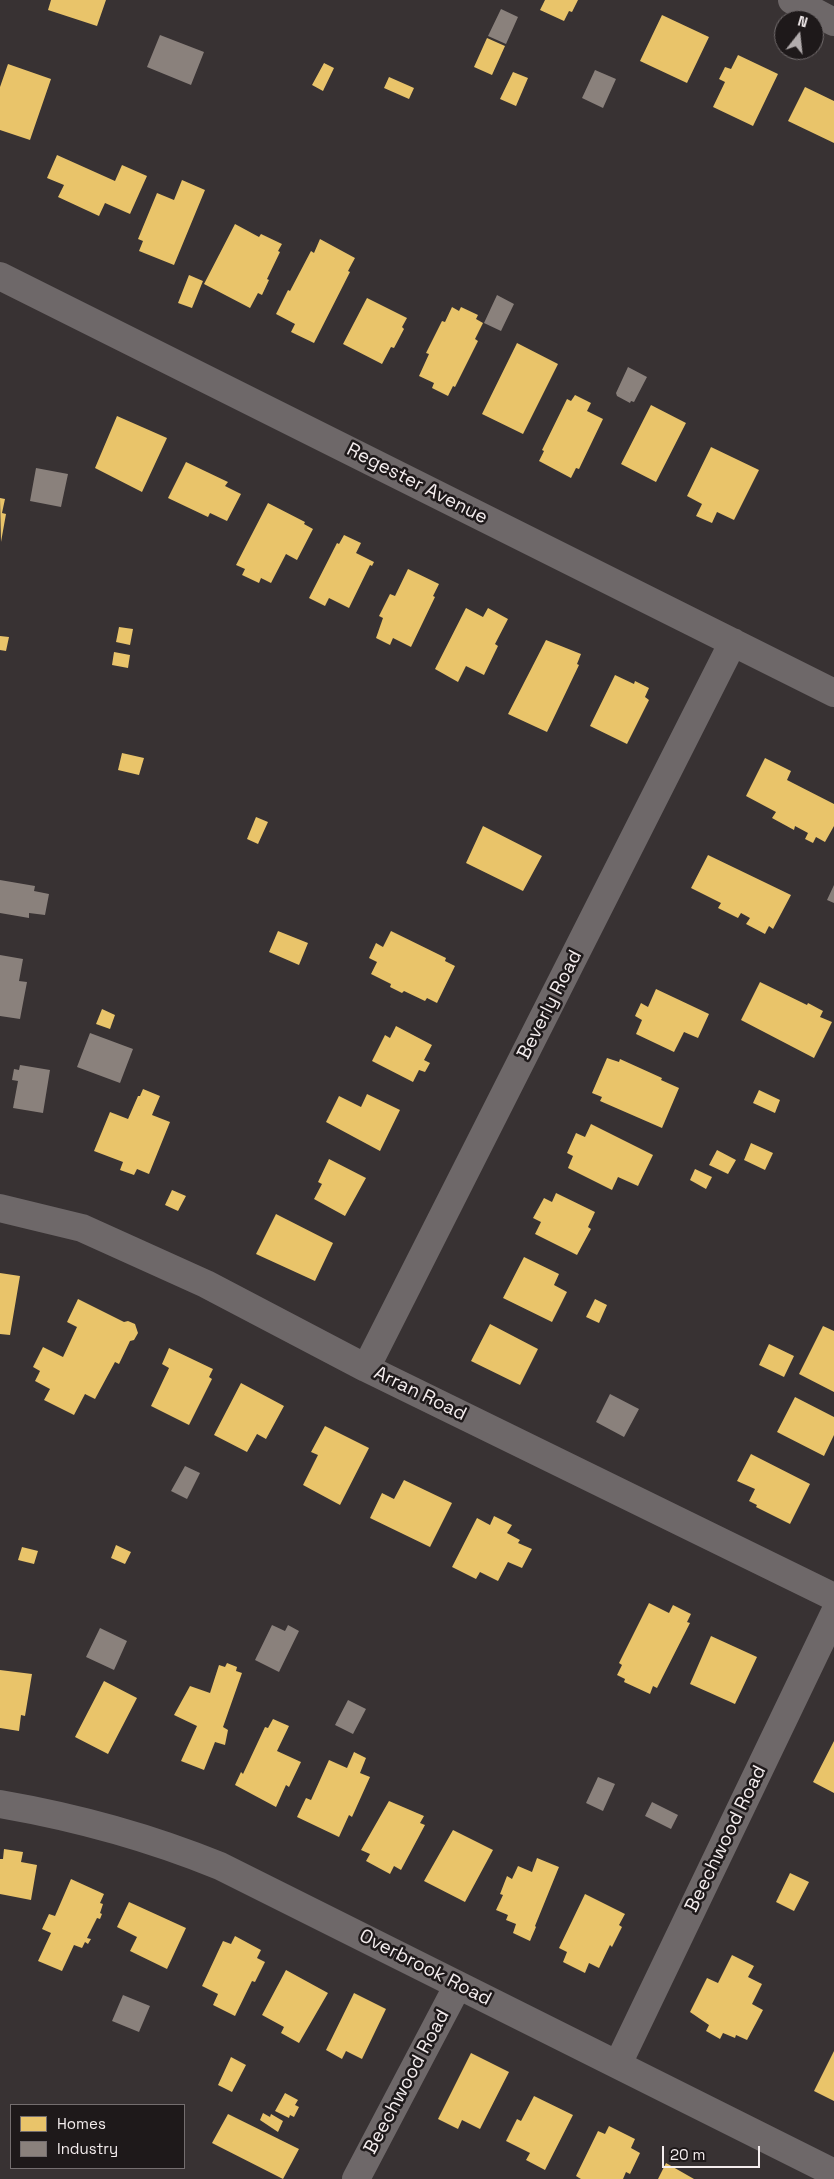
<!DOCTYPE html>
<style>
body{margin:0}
#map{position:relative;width:834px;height:2179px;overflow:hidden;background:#383233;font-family:"Space Grotesk",sans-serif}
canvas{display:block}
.legend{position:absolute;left:10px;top:2104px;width:175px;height:65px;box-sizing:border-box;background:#1e191a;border:1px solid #746e6f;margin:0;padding:6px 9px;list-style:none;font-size:15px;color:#f4edee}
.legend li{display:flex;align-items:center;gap:10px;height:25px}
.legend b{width:25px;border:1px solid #746e6f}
.north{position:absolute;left:774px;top:10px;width:50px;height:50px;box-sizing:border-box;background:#1e191a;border:1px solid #746e6f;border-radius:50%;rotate:16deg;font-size:14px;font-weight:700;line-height:20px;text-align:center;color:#f4edee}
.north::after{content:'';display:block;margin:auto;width:18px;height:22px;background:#b2acad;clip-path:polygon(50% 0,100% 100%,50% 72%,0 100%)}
.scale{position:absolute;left:662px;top:2146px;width:98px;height:22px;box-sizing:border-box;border:2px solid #f4edee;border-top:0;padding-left:6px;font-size:15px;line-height:18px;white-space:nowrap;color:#f4edee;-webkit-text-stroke:4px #1e191a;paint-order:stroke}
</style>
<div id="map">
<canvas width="834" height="2179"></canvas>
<ul class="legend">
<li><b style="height:14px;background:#e9c46a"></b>Homes</li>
<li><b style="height:14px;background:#8a817c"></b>Industry</li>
</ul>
<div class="north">N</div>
<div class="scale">20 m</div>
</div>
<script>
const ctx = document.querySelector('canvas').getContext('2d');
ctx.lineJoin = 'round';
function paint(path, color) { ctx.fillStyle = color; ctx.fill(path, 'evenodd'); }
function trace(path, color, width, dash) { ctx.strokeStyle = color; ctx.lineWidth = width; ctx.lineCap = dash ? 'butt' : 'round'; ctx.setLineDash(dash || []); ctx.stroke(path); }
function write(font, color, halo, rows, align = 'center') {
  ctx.font = font + ' "Space Grotesk",sans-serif'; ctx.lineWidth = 5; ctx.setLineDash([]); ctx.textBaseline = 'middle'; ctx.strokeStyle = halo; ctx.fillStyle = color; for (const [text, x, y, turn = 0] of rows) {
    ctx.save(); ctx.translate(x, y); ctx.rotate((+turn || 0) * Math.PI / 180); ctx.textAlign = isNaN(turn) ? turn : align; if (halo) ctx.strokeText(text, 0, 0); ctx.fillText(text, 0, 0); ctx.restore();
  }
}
paint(new Path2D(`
 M51,0h55l-9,26 -49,-16z
 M545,0h33l-6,12 -3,-1 -5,10 -24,-11z
 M662,15l47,22 -22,46 -47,-22z
 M487,38l18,8 -13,29 -18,-8z
 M738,55l40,19 -25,52 -40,-19 12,-25 -6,-3 6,-12 6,2z
 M324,63l10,5 -11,23 -11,-6z
 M8,64l43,15 -21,61 -30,-10v-43z
 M513,72l15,6 -12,28 -16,-7z
 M389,77l25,11 -5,11 -25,-11z
 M805,87l29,14v42l-46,-22z
 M57,155l58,26 7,-16 25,11 -17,38 -25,-11 -6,13 -41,-19 6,-12 -17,-7z
 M182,180l23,10 -31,75 -35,-14 4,-10 -5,-2 19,-46 17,7z
 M235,224l24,13 2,-3 21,10 -4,7 2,1 -13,27 2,1 -7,15 -4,-2 -8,15 -46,-24z
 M320,239l35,19 -7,13 2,1 -36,71 -23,-11 4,-8 -19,-10 12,-24 2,1 21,-40 3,2z
 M189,275l14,6 -11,27 -14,-5z
 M367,298l40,20 -5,9 2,2 -10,19 -3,-1 -9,17 -39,-20z
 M452,307l7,4 2,-4 17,8 -2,4 7,4 -8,16 3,2 -23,46 -2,-1 -5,10 -16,-8 2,-5 -15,-7 10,-22 -3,-1 16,-32 3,1z
 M517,343l41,21 -35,70 -41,-20z
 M575,395l16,8 -4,8 16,8 -24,50 -3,-1 -5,10 -32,-17 5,-10 -2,-1 25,-51 4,2z
 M651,405l35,18 -30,59 -35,-18z
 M117,416l50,22 -25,54 -47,-24z
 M711,447l48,23 -25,50 -17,-8 -5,11 -16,-7 6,-12 -15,-8z
 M186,462l42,20 -3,4 16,8 -14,27 -17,-8 -2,4 -40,-19z
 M0,498l5,1 -3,14 4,1 -5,28z
 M268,503l37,19 -1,2 9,5 -16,31 -11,-6 -15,29 -10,-5 -2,5 -17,-8 3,-6 -9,-4z
 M344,535l17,8 -5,10 18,9 -2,4 -2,-1 -21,43 -20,-10 -4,8 -16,-8 28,-55 2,1z
 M408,569l31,15 -6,12 2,1 -24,50 -18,-9 -3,7 -14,-7 7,-20 -4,-2 11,-22 5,2z
 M466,608l17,9 5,-9 20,11 -13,25 3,2 -14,29 -18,-9 -8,16 -23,-13z
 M119,627l14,2 -3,16 -14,-3z
 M0,636l9,1 -3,14 -6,-1z
 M546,640l35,14 -4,10 2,1 -32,67 -39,-18z
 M114,652l16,3 -2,13 -16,-3z
 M615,675l19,9 1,-3 14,7 -4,9 4,3 -22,44 -37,-18z
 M122,753l22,5 -5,17 -21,-5z
 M765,758l26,13 -4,9 47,24v22l-9,16 -9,-5 -3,6 -8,-4 3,-6 -13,-7 -1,4 -22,-12 4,-6 -30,-16z
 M256,817l12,5 -10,22 -11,-5z
 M483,826l59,30 -19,35 -57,-28z
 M708,855l83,40 -18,34 -4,-3 -4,8 -19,-10 4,-6 -9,-5 -3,5 -20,-10 3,-5 -30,-15z
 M278,931l30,12 -9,22 -30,-13z
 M391,931l55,27 -1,3 10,5 -18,37 -10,-5 -2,3 -21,-10 -2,2 -12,-6 1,-3 -20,-10 6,-12 -8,-4 7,-15 7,4z
 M760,982l47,23 1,-2 15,8 -3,6 12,5 -18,36 -73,-38z
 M656,989l53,25 -11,24 -14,-6 -10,20 -38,-18 6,-14 -7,-4 6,-13 7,4z
 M102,1009l13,6 -5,14 -14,-5z
 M396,1026l36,19 -8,15 6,3 -5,9 -6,-2 -6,12 -41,-21 13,-26 5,3z
 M607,1058l12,4 1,-3 42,19 -1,2 18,8 -17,40 -62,-27 2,-4 -10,-4z
 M143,1089l17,7 -8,19 18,7 -21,52 -12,-5 -3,6 -14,-5 3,-8 -29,-11 16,-39 18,7 10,-23h2z
 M759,1090l21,10 -5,13 -22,-10z
 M367,1094l33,16 -20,41 -54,-29 13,-26 22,11z
 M591,1124l62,31 -15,31 -20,-9 -6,13 -44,-22 5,-12 -6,-3 9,-20 9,4z
 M751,1143l22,10 -8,17 -21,-10z
 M717,1150l19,10 -8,14 -19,-9z
 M329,1159l37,19 -21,38 -31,-17 8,-15 -4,-2z
 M695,1169l17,8 -6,12 -16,-9z
 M172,1190l14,6 -8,15 -13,-6z
 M556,1193l39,19 -7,15 3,2 -14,26 -42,-21 6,-12 -8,-4 11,-20 8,4z
 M276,1214l57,29 -18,38 -59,-27z
 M524,1257l35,17 -5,11 13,7 -15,30 -49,-24z
 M0,1273l20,3 -10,59 -10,-1z
 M78,1299l46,23 4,-1 7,3 3,9 -4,7 -4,1 -11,23 -4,-2 -20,37 -10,-5 -11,21 -30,-15 6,-11 -15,-8 5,-10 -7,-4 10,-20 20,10 14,-30 -10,-5z
 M595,1299l12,6 -8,18 -13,-6z
 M490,1324l48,25 -18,36 -49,-24z
 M823,1326l11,5v61l-35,-18z
 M769,1344l25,12 -10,21 -25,-12z
 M169,1348l44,21 -4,8 3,2 -23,46 -38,-19 18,-38 -7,-4z
 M241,1383l43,23 -18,33 -9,-5 -10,18 -33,-17z
 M795,1397l39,20v18l-10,21 -47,-24z
 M325,1426l44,22 -29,57 -37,-20 15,-30 -7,-3z
 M751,1454l59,30 -20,40 -34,-17 1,-2 -8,-4 6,-12 -18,-8z
 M404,1480l48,23 -22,44 -60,-29 12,-25 12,6z
 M494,1516l18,9 -5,8 13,7 -2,3 14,6 -10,19 -14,-6 -10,19 -18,-9 -4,7 -24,-12 25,-49 13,7z
 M116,1545l15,7 -6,12 -14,-6z
 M22,1547l16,4 -4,13 -16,-4z
 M649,1603l20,10 4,-8 18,9 -4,8 3,1 -33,65 -4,-2 -3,8 -26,-12 1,-3 -8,-4 5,-10 -3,-2z
 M711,1636l46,21 -22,47 -45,-20z
 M227,1663l10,4 -1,4 6,2 -19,54 5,3 -3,15 -10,-3 -11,28 -23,-9 16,-35 -23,-11 16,-29 20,7 9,-28 6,2z
 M0,1670l32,4 -7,42 -4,-1 -2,16 -19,-3z
 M104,1681l33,17 -29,56 -33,-17z
 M273,1719l16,7 -12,25 24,11 -12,25 -3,-2 -10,22 -41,-22 6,-13 2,2 22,-47 3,1z
 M834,1741v52l-21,-11z
 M354,1752l12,6 -6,15 10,4 -18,40 -3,-2 -10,22 -42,-20 9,-19 5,2 18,-40 18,8z
 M389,1801l35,15 -4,7 5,2 -24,45 -7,-4 -4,8 -24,-13 4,-7 -9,-4z
 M453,1830l40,20 -28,52 -41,-21z
 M4,1849l19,3 -2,10 16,3 -6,35 -31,-6v-35h3z
 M537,1858l22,9 -24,59 1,1 -6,14 -17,-8 3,-9 -10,-4 2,-5 -12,-5 7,-15 -3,-1 7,-18 5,3 6,-13 14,6z
 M790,1873l19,9 -15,29 -18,-9z
 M71,1879l33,15 -4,9 3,1 -3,9 2,1 -2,5 -3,-1 -10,20 4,1 -3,5 -3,-2 -3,6 -8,-3 -12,26 -24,-10 13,-28 -9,-4 7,-15 6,2z
 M585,1894l40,20 -6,11 3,2 -10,20 -2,-2 -11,23 -10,-5 -4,10 -22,-11 4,-10 -8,-4z
 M129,1902l57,26 -19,41 -37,-18 7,-14 -20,-10z
 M235,1936l26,14 -4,8 8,4 -10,20 -3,-1 -17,35 -22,-11 5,-11 -16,-8 21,-45 8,3z
 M732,1955l22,11 -6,11 14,7 -10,20 11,6 -16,30 -11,-5 -1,3 -12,-5 -3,6 -14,-8 3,-6 -19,-13 17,-34 11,5z
 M286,1970l42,23 -29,50 -18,-10 3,-6 -22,-12z
 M354,1993l32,16 -24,50 -16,-8 -4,8 -16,-9z
 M834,2051v50l-20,-10z
 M471,2053l38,19 -29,57 -18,-9 -4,9 -20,-10z
 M231,2057l15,8 -14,27 -14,-7z
 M285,2093l13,7 -3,5 4,2 -5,10 -4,-2 -1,3 -14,-7z
 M534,2096l39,19 -28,55 -19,-10 4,-7 -24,-12 11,-22 4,2z
 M263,2113l7,4 1,-3 12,7 -5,11 -18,-12z
 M228,2114l71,35 -16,30 -71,-36z
 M609,2126l26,13 -4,9 9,5 -10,21 -4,-2 -3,7h-42l-5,-3 22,-45 7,3z
 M666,2163l28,16h-36z`), '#e9c46a');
paint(new Path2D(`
 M501,9l17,8 -12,27 -18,-8z
 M160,35l44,17 -13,33 -44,-18z
 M595,70l21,9 -13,29 -21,-10z
 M497,295l17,9 -13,27 -17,-8z
 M628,367l19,10 -13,25 -3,-1 -1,2 -13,-7 -1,-3z
 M36,468l32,6 -7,33 -31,-6z
 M0,880l35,6 -1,5 15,3 -4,21 -16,-2v5l-29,-5z
 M834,885v18l-7,-3z
 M0,955l23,4 -4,22 8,1 -7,37 -20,-3z
 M90,1033l43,16 -13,34 -43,-16z
 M20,1065l30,5 -7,43 -30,-5 5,-27 -6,-1 2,-11 5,1z
 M610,1394l29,15 -15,28 -28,-15z
 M185,1466l15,7 -13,26 -16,-8z
 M272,1625l13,6 3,-6 11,6 -20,41 -24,-12z
 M100,1628l27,13 -13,29 -28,-13z
 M348,1700l18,9 -13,25 -18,-9z
 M598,1777l17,7 -12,27 -17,-8z
 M652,1802l26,13 -7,14 -26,-13z
 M123,1995l27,11 -11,26 -27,-11z`), '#8a817c');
trace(new Path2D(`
 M792,0l42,22
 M0,276l834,417
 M0,1208l82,20 124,56 160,84 468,229
 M366,1368l367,-726
 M0,1804c75,13 149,33 220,62l614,307
 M618,2064l216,-450
 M356,2179l102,-194`), '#6e6869', 28);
write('19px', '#f4edee', '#1e191a', [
 ["Regester Avenue",417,484,27],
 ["Beverly Road",550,1005,-63],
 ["Arran Road",420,1394,26],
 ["Beechwood Road",726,1839,-64],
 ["Overbrook Road",425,1968,27],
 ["Beechwood Road",407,2082,-62]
]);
</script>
